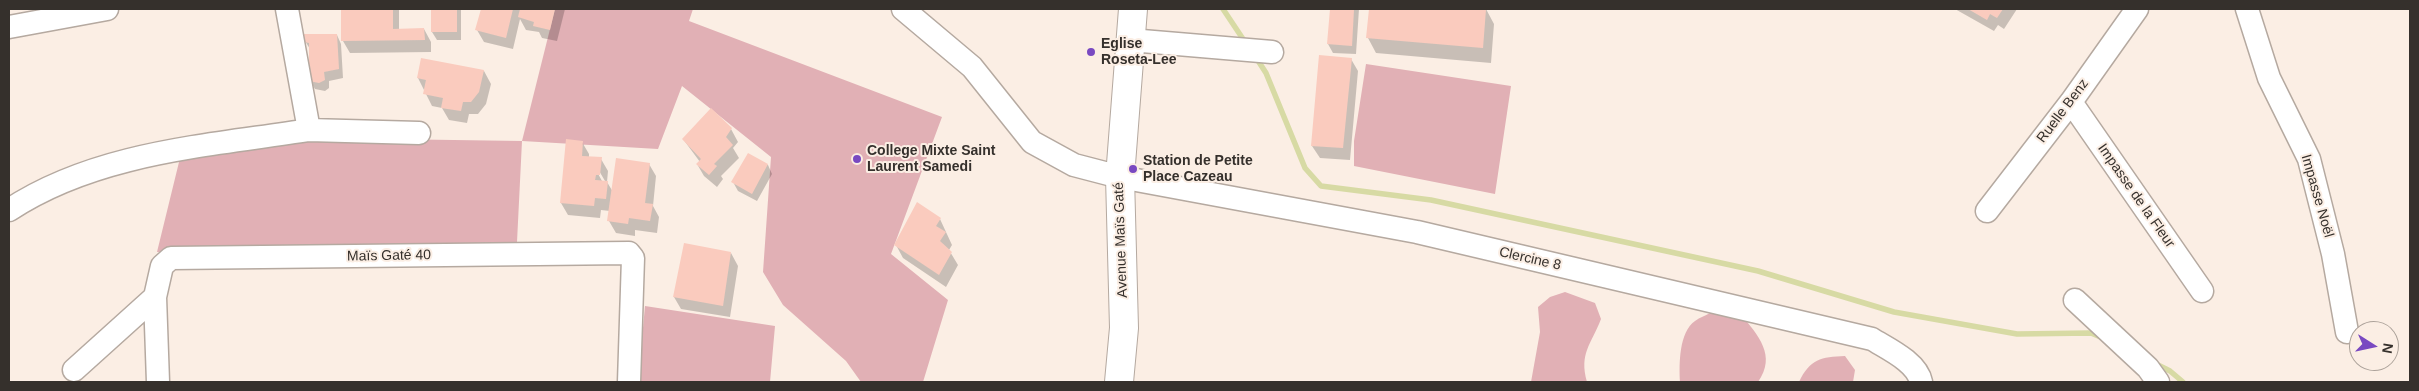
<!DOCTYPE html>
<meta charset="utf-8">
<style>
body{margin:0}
#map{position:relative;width:2419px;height:391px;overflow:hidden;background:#fbeee4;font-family:Helvetica,sans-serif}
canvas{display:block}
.frame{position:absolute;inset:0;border:10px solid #35302c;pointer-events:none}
.north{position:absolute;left:2349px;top:321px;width:50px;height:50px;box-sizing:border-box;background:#fbeee4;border:1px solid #aca29a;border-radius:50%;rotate:100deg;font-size:14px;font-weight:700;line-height:20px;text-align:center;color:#35302c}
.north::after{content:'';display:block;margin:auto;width:18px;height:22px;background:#7949c1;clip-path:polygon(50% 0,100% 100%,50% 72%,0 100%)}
</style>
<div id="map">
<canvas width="2419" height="391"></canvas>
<div class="frame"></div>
<div class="north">N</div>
</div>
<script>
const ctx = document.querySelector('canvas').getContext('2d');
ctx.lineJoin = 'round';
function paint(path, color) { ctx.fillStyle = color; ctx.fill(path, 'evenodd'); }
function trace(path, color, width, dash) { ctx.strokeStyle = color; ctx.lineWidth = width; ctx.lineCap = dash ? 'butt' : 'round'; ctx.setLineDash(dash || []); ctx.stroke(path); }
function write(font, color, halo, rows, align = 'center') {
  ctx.font = font + ' Helvetica,sans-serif'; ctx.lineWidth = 4; ctx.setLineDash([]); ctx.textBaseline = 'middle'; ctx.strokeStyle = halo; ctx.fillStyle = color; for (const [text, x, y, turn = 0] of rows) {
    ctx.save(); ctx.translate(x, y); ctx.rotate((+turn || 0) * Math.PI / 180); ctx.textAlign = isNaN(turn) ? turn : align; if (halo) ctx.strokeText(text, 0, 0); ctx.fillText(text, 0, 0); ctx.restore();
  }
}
paint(new Path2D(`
 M555,9h138l-4,12 253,96 -51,137 57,46 -25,82h-62l-15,-21 -63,-56 -20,-33 8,-115 -89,-71 -24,63 -136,-8 -5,101 -360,10 23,-94 137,-20 205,3z
 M1366,64l145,22 -16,108 -141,-28v-25z
 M1565,292l30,11 6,16c-10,26 -22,34 -14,63h-56l9,-50 -2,-25 12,-10z
 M645,306l130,20 -5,56h-132z
 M1710,313l31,1c17,22 36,41 17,68h-78c-1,-18 -1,-50 15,-61 5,-4 10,-5 15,-8z
 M1845,356l10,14 -2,12h-54c11,-23 22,-25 46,-26z`), '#e1b0b5');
paint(new Path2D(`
 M342,9h57v21l25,-1 7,13v10l-81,1 -7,-12z
 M432,9h29v31h-24l-5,-8z
 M482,9h83l-8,32 -15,-3 -3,-6 -13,-2 -6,-11 -7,30 -29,-7 -7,-12z
 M1331,9h28l-3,45 -23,-1 -5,-9z
 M1370,9h116l8,15 -3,39 -115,-10 -8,-15z
 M1955,9h62l-13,20 -6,-4 -4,6z
 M337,35l4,9 2,34 -14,3v7l-4,3 -10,-2 -5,-8v-32l-5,-8z
 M1351,59l7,12 -8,89 -30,-2 -8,-12z
 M484,71l7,13 -5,20 -8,10h-9l-2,9 -18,-3 -7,-12 -10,-2 -14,-28z
 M711,110l20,19 7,13 -5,6 6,10 -18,18 2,3 -6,8 -13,-11 -7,-12 3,-2 -17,-23z
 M582,142l7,12v4l12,1 7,12 -1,11 6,10 36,-28 7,12 -3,30 6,11 -2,16 -22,-3v6l-19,-3 -7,-12 1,-10 -9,-1 -1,8 -32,-3 -7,-12zM598,169l7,12h-3l-6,-11z
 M748,154l20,11 4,9 -15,27 -19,-10 -5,-9z
 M940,219l12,26 -3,5 9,15 -12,22 -43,-29 -7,-13z
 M731,253l7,13 -8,51 -49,-8 -7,-12z`), '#0003');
trace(new Path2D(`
 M1223,9l24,36
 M1255,56l11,17 39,95 16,18 110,14 327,71 136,41 123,22 74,-1 12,5
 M2156,364l14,7 13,11`), '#d7daa4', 5.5);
paint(new Path2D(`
 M341,9h52v20l31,-1 1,12 -84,1z
 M431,9h26v23h-26z
 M481,9h32l-7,29 -31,-8z
 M520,9h35l-5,21 -17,-4 1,-4 -16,-5z
 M1330,9h24l-2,37 -25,-2z
 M1369,9h117l-3,39 -117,-10z
 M1968,9h35l-6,9 -7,-4 -3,6z
 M303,34h34l2,35 -15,3 1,8 -6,3 -10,-2v-38l-5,-1z
 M1319,55l33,3 -9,90 -32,-2z
 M421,58l63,12 -5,22 -8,10h-8l-2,9 -20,-3 2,-10 -20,-4 3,-14 -9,-2z
 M711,108l21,20 -6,9 7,8 -19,19 3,2 -8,9 -13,-11 5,-5 -19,-20z
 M566,139l17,2 -1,15 20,1 -2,18h-4l-1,5 13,1 -2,18 -11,-1 -1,8 -34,-3z
 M748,153l20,11 -16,30 -21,-12z
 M616,158l34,5 -5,40 8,1 -3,17 -21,-3 -1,6 -21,-3z
 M917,202l24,16 -5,8 10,6 -6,9 12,11 -13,23 -45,-30z
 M684,243l47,9 -8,54 -50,-9z`), '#facbbe');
const minor = new Path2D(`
 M287,9l22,121 110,3
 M903,9l69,58 60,75 42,23 46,12 297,55 455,107c16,10 45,23 49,43
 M2247,9l22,69 40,81 24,95 14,78
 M9,27l98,-18
 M1130,40l142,12
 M2071,102l131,189
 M9,210c88,-58 199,-64 300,-80
 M1987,211l84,-109 66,-93
 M155,297l3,85
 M2075,300l73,68 10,14
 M74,370l81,-73 7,-31 9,-8 458,-5 4,5 -4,124`);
const tertiary = new Path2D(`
 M1119,382l5,-54 -4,-151 13,-168`);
trace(minor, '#b5a9a0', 25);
trace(tertiary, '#b5a9a0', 30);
trace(minor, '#fff', 22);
trace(tertiary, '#fff', 28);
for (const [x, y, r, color] of [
 [1091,52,5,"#7949c1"],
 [857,159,5,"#7949c1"],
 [1133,169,5,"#7949c1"]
]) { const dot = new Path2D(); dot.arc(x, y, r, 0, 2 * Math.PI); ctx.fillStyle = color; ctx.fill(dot); trace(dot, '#fbeee4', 2); }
write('bold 14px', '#35302c', '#fbeee4', [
 ["Eglise",1101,44],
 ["Roseta-Lee",1101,60],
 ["College Mixte Saint",867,151],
 ["Laurent Samedi",867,167],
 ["Station de Petite",1143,161],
 ["Place Cazeau",1143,177]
], 'left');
write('14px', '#35302c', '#fbeee4', [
 ["Ruelle Benz",2063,111,-53],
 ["Impasse de la Fleur",2136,196,55],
 ["Impasse Noël",2317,196,74],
 ["Avenue Maïs Gaté",1121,240,-92],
 ["Maïs Gaté 40",389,256,-1],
 ["Clercine 8",1530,259,13]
]);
</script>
